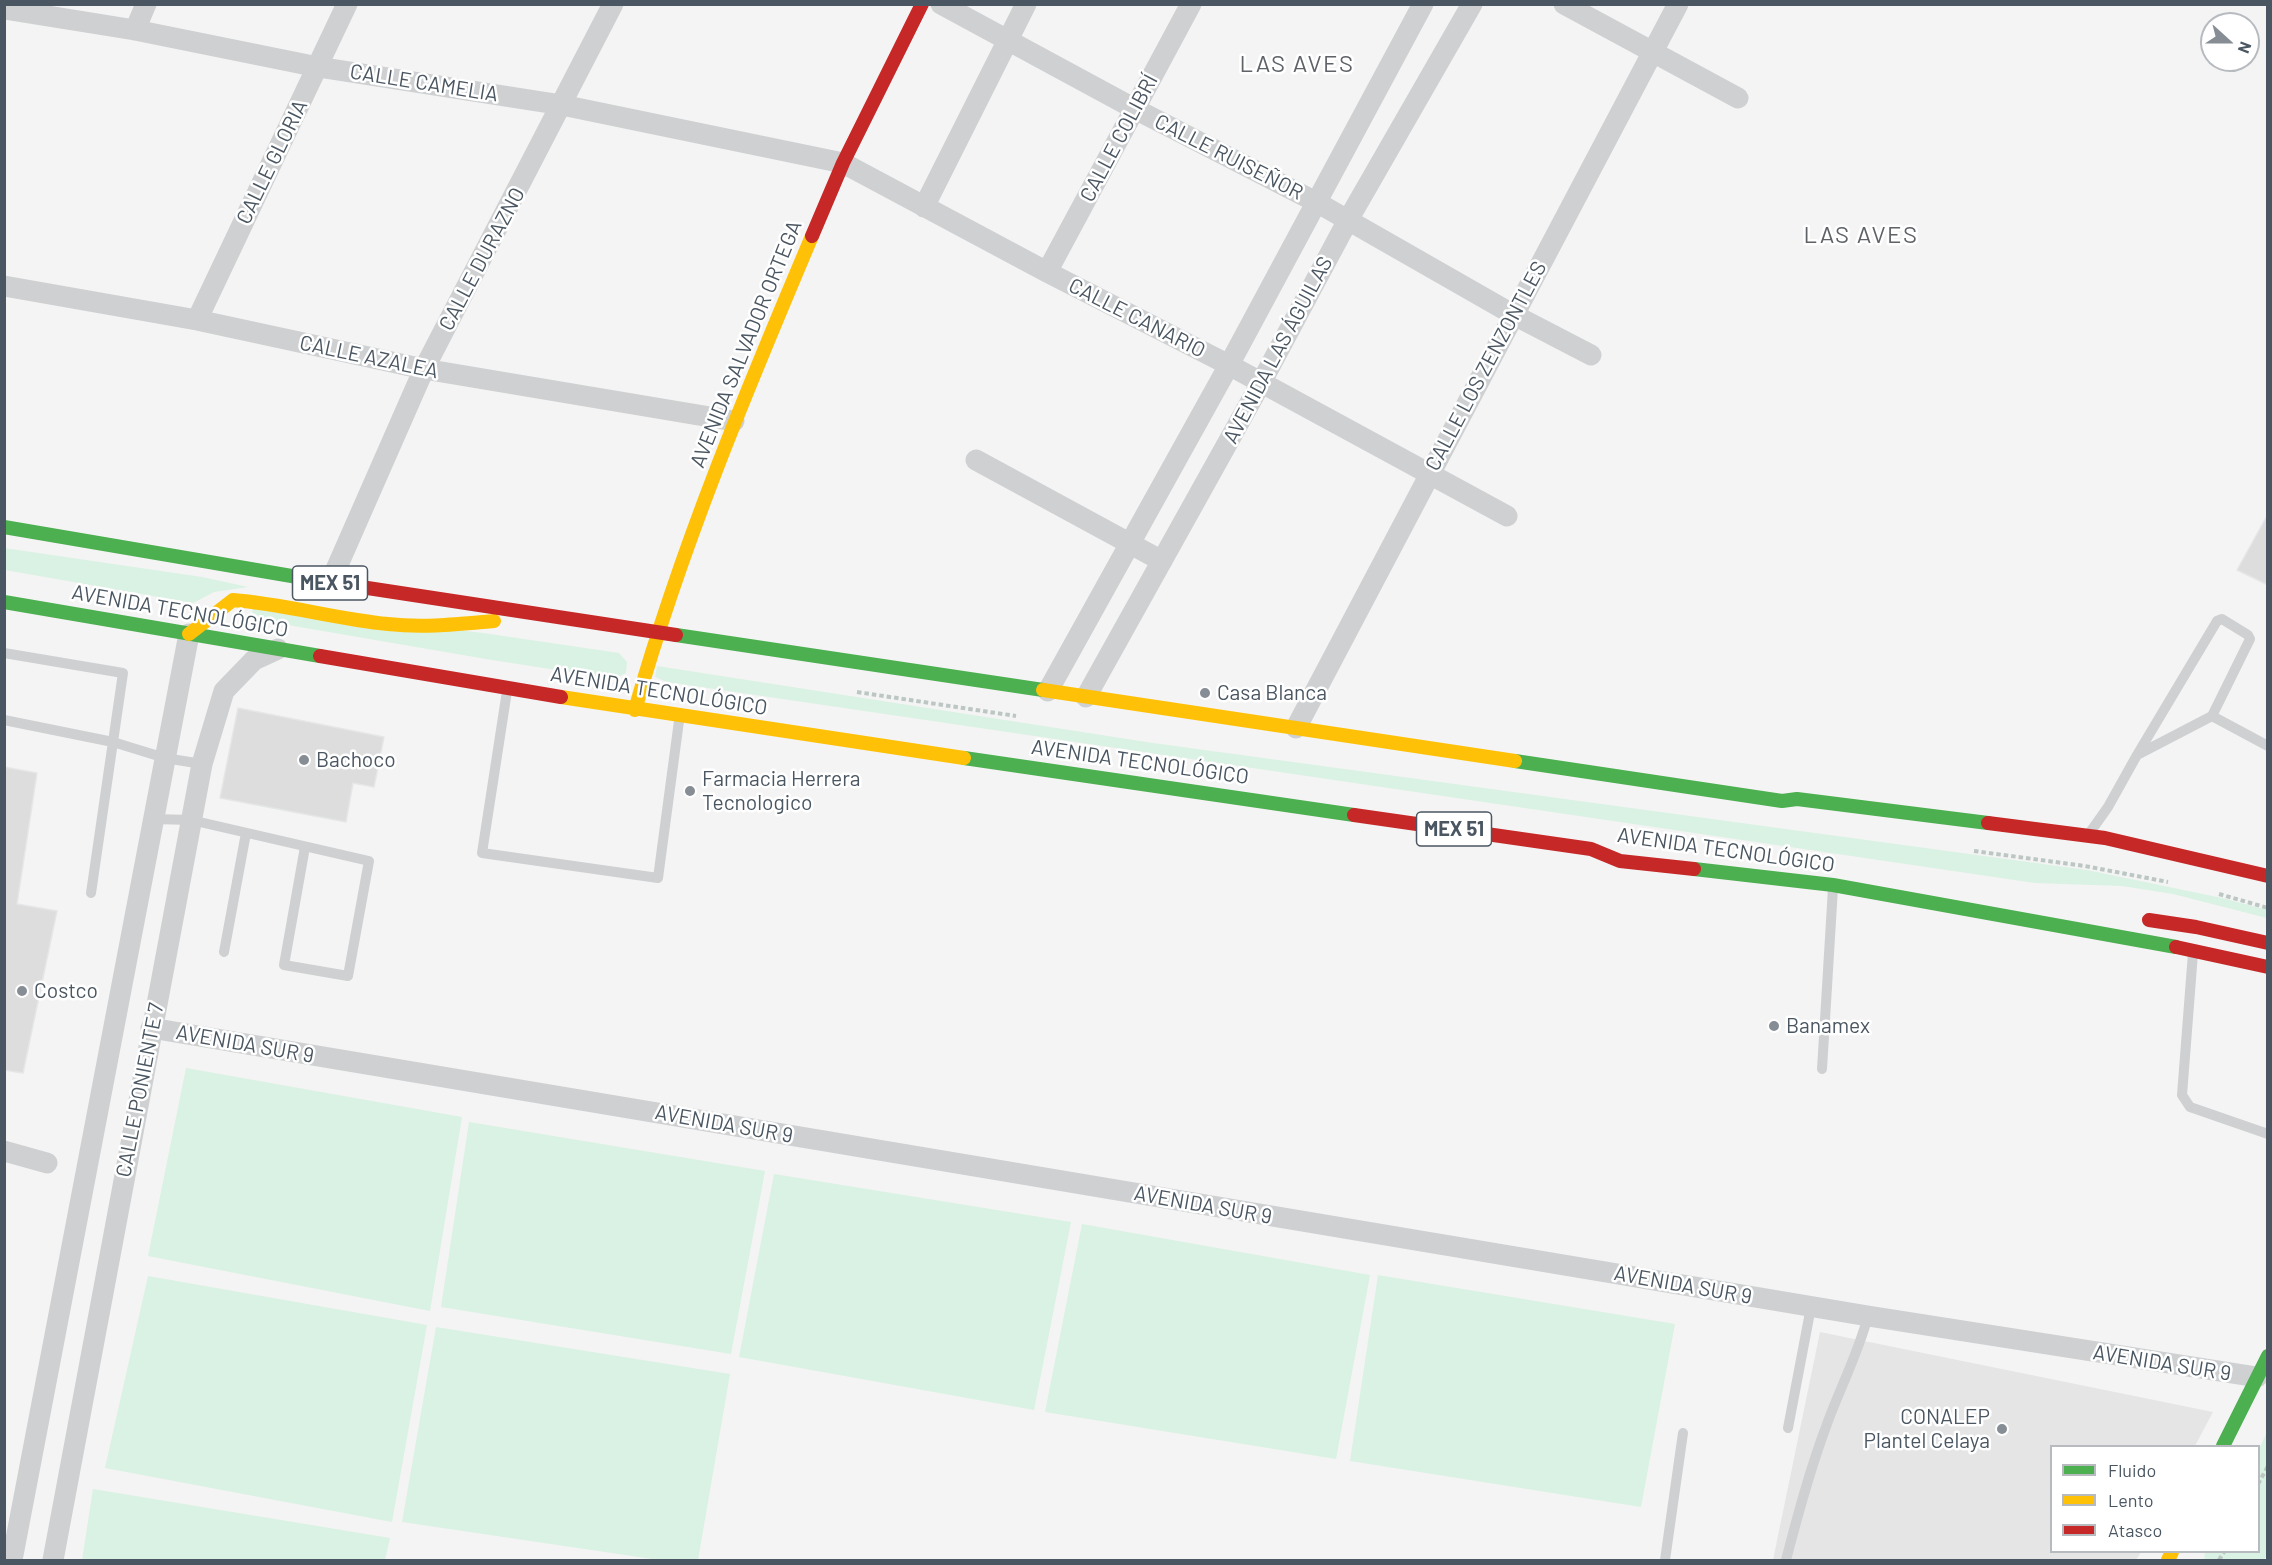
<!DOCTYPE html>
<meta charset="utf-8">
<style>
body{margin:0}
#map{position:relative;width:2272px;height:1565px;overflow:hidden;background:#f4f4f4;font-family:Barlow,sans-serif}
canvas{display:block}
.frame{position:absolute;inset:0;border:6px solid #4a5661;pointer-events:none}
.legend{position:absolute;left:2050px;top:1445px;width:210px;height:108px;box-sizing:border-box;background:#fff;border:2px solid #b7bbc0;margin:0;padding:8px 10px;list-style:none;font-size:18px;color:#4a5661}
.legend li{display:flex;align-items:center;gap:12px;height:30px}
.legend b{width:30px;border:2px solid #b7bbc0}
.north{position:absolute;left:2200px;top:12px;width:60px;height:60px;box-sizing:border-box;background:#fff;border:2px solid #b7bbc0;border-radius:50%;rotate:111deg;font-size:16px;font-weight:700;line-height:24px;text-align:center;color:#4a5661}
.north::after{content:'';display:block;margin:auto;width:21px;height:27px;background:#868d94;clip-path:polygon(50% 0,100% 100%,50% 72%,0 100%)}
</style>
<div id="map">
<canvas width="2272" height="1565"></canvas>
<div class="frame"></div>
<ul class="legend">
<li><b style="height:8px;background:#4caf50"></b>Fluido</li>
<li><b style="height:8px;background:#ffc107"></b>Lento</li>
<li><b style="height:8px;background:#c62828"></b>Atasco</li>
</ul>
<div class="north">N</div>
</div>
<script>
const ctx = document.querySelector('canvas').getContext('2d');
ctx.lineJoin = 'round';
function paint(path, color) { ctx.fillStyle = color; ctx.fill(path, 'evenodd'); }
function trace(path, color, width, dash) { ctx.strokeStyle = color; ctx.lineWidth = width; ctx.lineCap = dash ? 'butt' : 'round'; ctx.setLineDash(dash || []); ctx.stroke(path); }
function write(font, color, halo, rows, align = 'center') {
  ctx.font = font + ' Barlow,sans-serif'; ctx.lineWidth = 5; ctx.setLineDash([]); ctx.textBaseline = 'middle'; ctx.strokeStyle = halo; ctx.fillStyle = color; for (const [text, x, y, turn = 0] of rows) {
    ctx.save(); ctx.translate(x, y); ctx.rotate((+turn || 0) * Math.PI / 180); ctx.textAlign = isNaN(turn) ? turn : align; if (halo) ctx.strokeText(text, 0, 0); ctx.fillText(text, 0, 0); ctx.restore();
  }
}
paint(new Path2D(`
 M1820,1332l393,80 -18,34h-143v106h89l-5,8h-363z`), '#e6e5e6');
paint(new Path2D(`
 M4,548l198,29 46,10 -34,5 -21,11 -188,-33z
 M252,605l231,28 136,20 8,9 -1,11 -12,6 -128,-20 -233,-40z
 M657,666l496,77 934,127 135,28 45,12v8l-94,-24 -51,-8 -87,-3 -1368,-201 -12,-5z
 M186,1068l276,49 -32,194 -282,-55z
 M469,1122l296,49 -34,183 -290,-47z
 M774,1174l297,48 -37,188 -295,-53z
 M1082,1224l288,51 -34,184 -291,-47z
 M1378,1275l297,49 -34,183 -291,-46z
 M148,1276l279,49 -35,197 -287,-54z
 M436,1327l294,47 -32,186h-39l-257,-38z
 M2267,1432l1,121 -4,7h-60l1,-8h53l1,-103z
 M93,1489l297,49 -5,22h-303z`), '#d9f2e3');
const building = new Path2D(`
 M2268,514v71l-31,-15z
 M238,708l146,29 -10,50 -21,-4 -7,39 -126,-24z
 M4,767l33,6 -20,131 40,7 -34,162 -19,-3z`);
paint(building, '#ddddde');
trace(building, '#e5e6e7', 1.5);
trace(new Path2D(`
 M857,692l159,24
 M1974,851l111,15 83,16
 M2219,894l49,14
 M2258,1484l10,-18
 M2219,1560l5,-8`), '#bcc7c4', 4, [4.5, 3]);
trace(new Path2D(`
 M4,653l119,20 -32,220
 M507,691l-25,162 176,25 21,-157
 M4,720l109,22 52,16 37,6
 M2137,755l80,-134 5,-2 26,16 2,4 -38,77
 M154,819l37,1 178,41 -21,115 -64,-11 21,-118
 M2091,831l17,-24 29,-52 75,-39 56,30
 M224,952l22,-119
 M2193,953l-11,142 8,12 78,27
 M1822,1069l11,-181
 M1788,1428l23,-121
 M1665,1560l18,-127
 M1786,1560c12,-46 24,-91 41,-136 13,-36 31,-70 41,-108`), '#ced0d2', 10);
trace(new Path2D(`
 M941,4l194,105 183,94 196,112 77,40
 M1564,4l174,94
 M4,9l131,21 183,37 244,38 281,58 204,109 182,93 278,151
 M135,30l11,-26
 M924,207l102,-203
 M1047,272l144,-268
 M4,286l193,34 227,49 310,52
 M197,320l150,-316
 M976,460l186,101
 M330,583l94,-214 189,-365
 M1048,691l181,-326 194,-361
 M1086,697l175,-314 87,-163 124,-216
 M1296,728l382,-724
 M151,1028l1717,288 389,61
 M4,1151l43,12
 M12,1560l177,-926
 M53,1560l149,-796 22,-73 30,-31 24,-11`), '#ced0d2', 21);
trace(new Path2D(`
 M4,527l311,53
 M4,602l316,54
 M676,635l367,55
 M964,758l390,57
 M1515,761l267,40 15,-2 191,24
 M1694,869l139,16 343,62
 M2223,1446l45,-90`), '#4caf50', 14);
trace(new Path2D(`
 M189,634l44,-34c52,4 103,19 155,24 36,4 71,0 106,-3
 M1043,690l472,71
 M561,697l403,61
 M635,710c46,-163 111,-318 177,-474
 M2168,1560l4,-8`), '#ffc107', 14);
trace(new Path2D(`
 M812,236l31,-73 79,-159
 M315,580l361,55
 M320,656l241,41
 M1354,815l237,34 29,12 74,8
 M1988,823l117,15 163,38
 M2149,920l47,7 72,16
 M2176,947l92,20`), '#c62828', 14);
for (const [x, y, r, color] of [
 [1205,693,6,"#868d94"],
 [304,760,6,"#868d94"],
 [690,791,6,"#868d94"],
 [22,991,6,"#868d94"],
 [1774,1026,6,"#868d94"],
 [2002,1429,6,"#868d94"]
]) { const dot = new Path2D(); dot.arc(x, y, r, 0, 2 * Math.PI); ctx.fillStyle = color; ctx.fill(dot); trace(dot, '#fff', 2); }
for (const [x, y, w] of [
 [330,583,75],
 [1454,829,75]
]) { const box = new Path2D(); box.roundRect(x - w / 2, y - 17, w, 34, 4.5); ctx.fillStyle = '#fff'; ctx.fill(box); trace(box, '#4a5661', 1.5); }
write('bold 20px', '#4a5661', null, [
 ["MEX 51",330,583],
 ["MEX 51",1454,829]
]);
write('21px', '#4a5661', '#fff', [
 ["CALLE CAMELIA",424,83,9],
 ["CALLE COLIBRÍ",1119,138,-62],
 ["CALLE RUISEÑOR",1229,157,27],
 ["CALLE GLORIA",272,162,-64],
 ["CALLE DURAZNO",482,259,-62],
 ["CALLE CANARIO",1137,318,27],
 ["AVENIDA SALVADOR ORTEGA",746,344,-68],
 ["AVENIDA LAS ÁGUILAS",1278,350,-62],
 ["CALLE AZALEA",369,357,12],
 ["CALLE LOS ZENZONTLES",1486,366,-62],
 ["AVENIDA TECNOLÓGICO",180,611,10],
 ["AVENIDA TECNOLÓGICO",659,691,9],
 ["AVENIDA TECNOLÓGICO",1140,762,8],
 ["AVENIDA TECNOLÓGICO",1726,850,8],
 ["AVENIDA SUR 9",245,1044,10],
 ["CALLE PONIENTE 7",140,1090,-79],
 ["AVENIDA SUR 9",724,1124,10],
 ["AVENIDA SUR 9",1203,1205,10],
 ["AVENIDA SUR 9",1683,1285,10],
 ["AVENIDA SUR 9",2162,1363,9]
]);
write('21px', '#4a5661', '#fff', [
 ["Casa Blanca",1217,693],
 ["Bachoco",316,760],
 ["Farmacia Herrera",702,779],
 ["Tecnologico",702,803],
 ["Costco",34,991],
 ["Banamex",1786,1026],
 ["CONALEP",1990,1417,"right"],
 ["Plantel Celaya",1990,1441,"right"]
], 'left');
ctx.letterSpacing = '1.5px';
write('24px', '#5f6368', '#fff', [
 ["LAS AVES",1297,64],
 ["LAS AVES",1861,235]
]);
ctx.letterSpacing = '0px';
</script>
